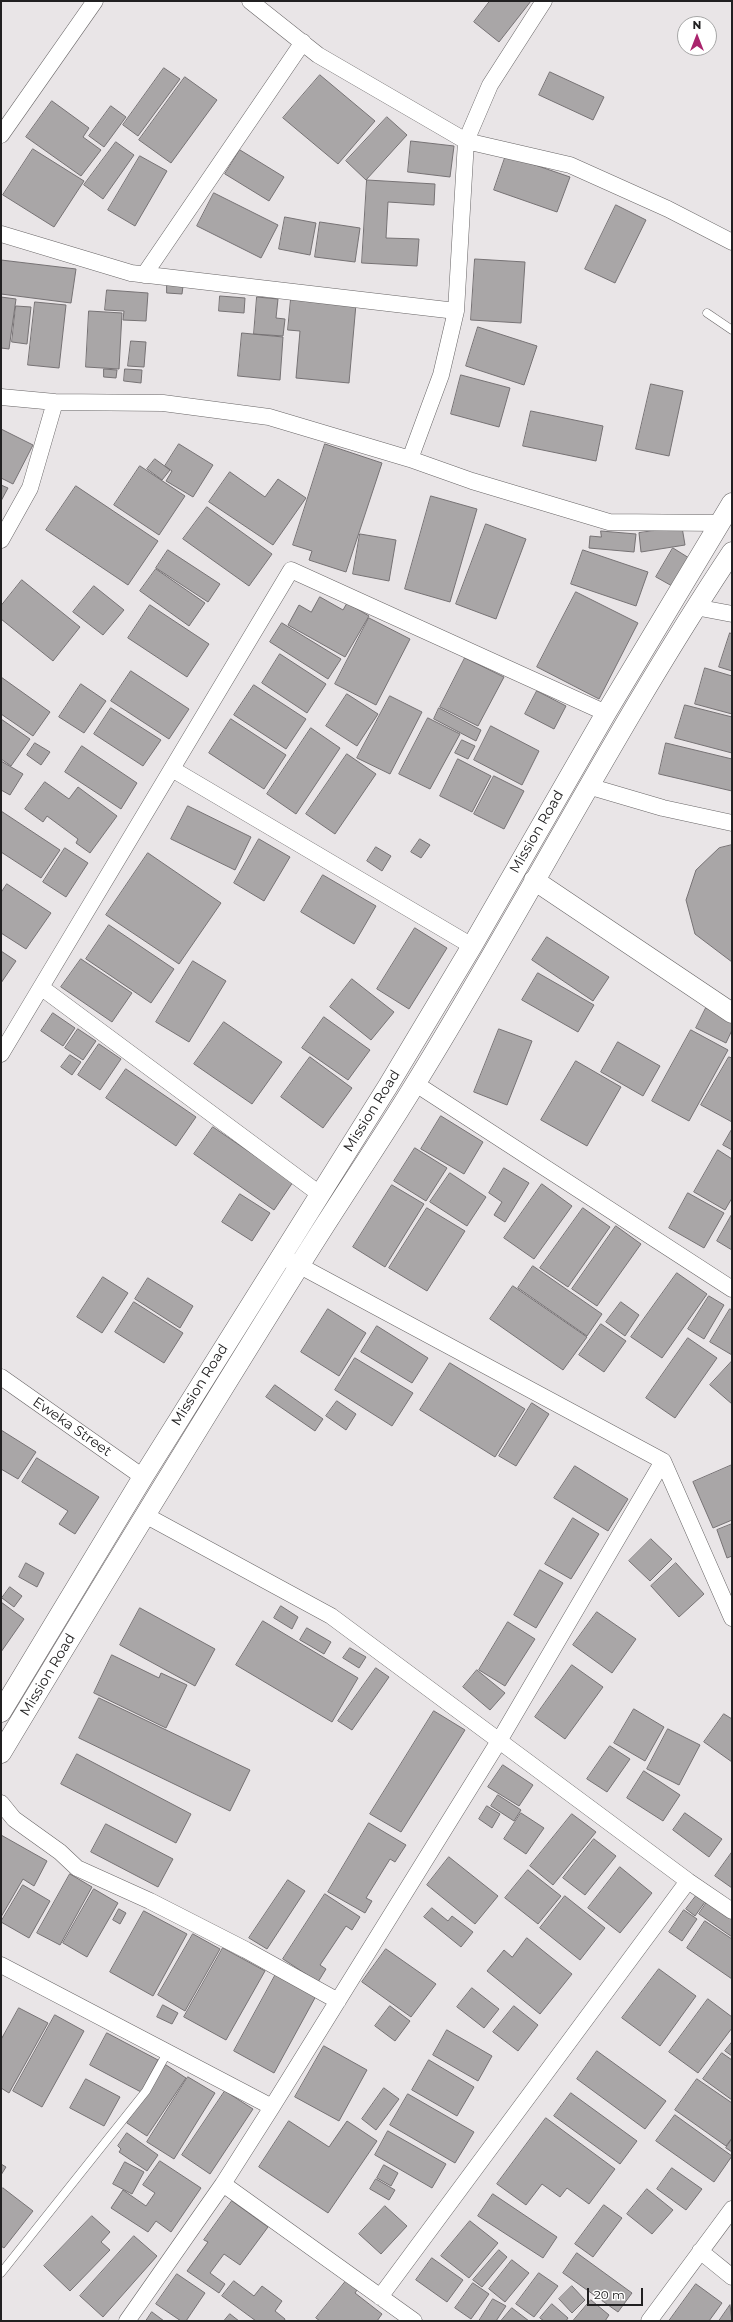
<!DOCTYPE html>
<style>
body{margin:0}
#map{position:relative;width:733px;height:2322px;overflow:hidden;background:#e9e5e7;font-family:Montserrat,sans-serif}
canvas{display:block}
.frame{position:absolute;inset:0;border:2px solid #212021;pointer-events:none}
.north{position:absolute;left:677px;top:16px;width:40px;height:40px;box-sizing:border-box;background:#fff;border:1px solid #a6a6a6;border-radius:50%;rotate:0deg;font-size:11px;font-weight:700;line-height:16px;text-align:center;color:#212021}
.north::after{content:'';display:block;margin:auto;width:14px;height:18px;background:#aa246d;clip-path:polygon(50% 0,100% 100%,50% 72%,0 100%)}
.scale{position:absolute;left:587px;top:2288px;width:56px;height:18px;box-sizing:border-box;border:2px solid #212021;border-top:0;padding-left:5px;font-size:12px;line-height:14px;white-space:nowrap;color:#212021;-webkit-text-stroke:3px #fff;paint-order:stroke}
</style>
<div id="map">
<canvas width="733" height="2322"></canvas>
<div class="frame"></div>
<div class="north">N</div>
<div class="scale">20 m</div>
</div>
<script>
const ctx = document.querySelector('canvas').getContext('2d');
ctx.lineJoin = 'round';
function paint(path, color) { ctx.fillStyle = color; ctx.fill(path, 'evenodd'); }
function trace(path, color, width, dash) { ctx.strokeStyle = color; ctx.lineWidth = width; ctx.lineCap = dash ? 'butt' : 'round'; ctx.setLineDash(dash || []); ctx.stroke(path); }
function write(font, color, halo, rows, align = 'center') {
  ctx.font = font + ' Montserrat,sans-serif'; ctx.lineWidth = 3; ctx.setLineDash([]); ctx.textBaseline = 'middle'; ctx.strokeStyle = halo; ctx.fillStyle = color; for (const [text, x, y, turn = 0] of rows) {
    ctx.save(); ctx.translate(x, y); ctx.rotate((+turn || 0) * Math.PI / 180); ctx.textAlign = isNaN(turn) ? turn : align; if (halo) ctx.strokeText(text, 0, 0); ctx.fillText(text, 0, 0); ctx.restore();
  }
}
const building = new Path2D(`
 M490,1h41l-32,41 -25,-20z
 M164,68l16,11 -42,57 -15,-11z
 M550,72l54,25 -11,23 -54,-25z
 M320,75l55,46 -37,43 -55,-46z
 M185,77l32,23 -46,63 -32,-23z
 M52,101l37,27 -6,9 18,13 -20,26 -55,-39z
 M111,106l15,11 -22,30 -15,-11z
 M387,117l20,18 -41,45 -20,-19z
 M411,141l43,5 -4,31 -42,-5z
 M116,142l18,13 -31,44 -19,-14z
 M33,149l51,32 -30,46 -51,-32z
 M240,150l44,27 -15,24 -44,-27z
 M506,155l64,22 -13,35 -63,-22z
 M140,156l27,15 -32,55 -27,-16z
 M367,180l68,4 -1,21 -46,-3 -2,36 33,1 -2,27 -55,-3z
 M214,193l64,32 -17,33 -64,-32z
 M616,205l30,15 -31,63 -30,-14z
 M285,217l31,6 -6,32 -31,-6z
 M320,222l40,6 -5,34 -40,-5z
 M475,259l50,3 -4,61 -50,-3z
 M1,260l75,9 -5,34 -70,-9z
 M167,285l16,1 -1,8 -15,-1z
 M107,290l41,3 -2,28 -23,-1 1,-9 -19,-1z
 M220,296l25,2 -1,15 -25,-2z
 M1,297l15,2 -7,50 -8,-1z
 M257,297l21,2 -2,19 9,1 -2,17 -29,-2z
 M291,299l65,5 -7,79 -53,-5 4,-47 -12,-1z
 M35,302l31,3 -7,63 -31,-3z
 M16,306l15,1 -4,37 -15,-2z
 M89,311l33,2 -3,56 -33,-2z
 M478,327l59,19 -13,39 -58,-19z
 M242,333l41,4 -3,43 -42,-4z
 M131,341l15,1 -2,25 -16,-1z
 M104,369l13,1 -1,8 -12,-1z
 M125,369l17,1 -1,13 -17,-2z
 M461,375l49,13 -11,39 -48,-13z
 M651,384l32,7 -14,65 -33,-7z
 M531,411l72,15 -7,35 -73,-15z
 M1,429l32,16 -20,39 -12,-6z
 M179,444l34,21 -20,32 -27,-16 6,-10 -7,-5z
 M325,444l57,19 -36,109 -37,-12 3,-9 -19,-6z
 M155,459l15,11 -8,10 -15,-11z
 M140,466l45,30 -26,39 -45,-30z
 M230,472l35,25 13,-18 28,19 -33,47 -64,-43z
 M1,485l7,3 -7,13z
 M76,486l82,55 -30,44 -82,-55z
 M431,496l46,13 -27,93 -45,-13z
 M207,507l65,47 -23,32 -66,-47z
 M486,524l40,15 -30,80 -40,-15z
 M682,527l3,18 -44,7 -2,-19z
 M601,531l35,3 -2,18 -45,-4 1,-12 11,1z
 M360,534l36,6 -7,41 -36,-7z
 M673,548l16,10 -17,28 -16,-9z
 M168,550l52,34 -12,18 -52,-34z
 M583,550l65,22 -12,34 -65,-22z
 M156,569l49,34 -16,23 -49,-35z
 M22,580l58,47 -27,34 -52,-42v-13z
 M94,586l30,24 -21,25 -30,-23z
 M576,592l62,31 -39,76 -62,-32z
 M320,597l23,13 4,-7 22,13 -24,41 -57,-32 11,-20 12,7z
 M150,605l59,39 -22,33 -59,-39z
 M369,618l41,21 -34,66 -41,-21z
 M282,623l59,36 -13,20 -58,-37z
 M730,633l2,1v37l-13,-4z
 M280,654l46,30 -19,29 -45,-30z
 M465,658l39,19 -26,49 -38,-19z
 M705,668l27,8v38l-37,-10z
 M131,671l58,38 -20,30 -58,-38z
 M1,677l49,35 -17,24 -32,-22z
 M81,684l25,17 -22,32 -25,-16z
 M254,685l52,34 -20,30 -52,-34z
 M537,691l29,15 -12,23 -29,-15z
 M347,694l31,20 -21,32 -31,-20z
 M390,696l32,16 -32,62 -33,-16z
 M685,705l47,12v36l-57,-15z
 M111,708l50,32 -18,26 -49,-32z
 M439,708l42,22 -5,11 -42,-22z
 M428,718l32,16 -30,55 -31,-15z
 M1,719l29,20 -19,27 -10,-7z
 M231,719l55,36 -22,34 -55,-36z
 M491,726l48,25 -17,34 -48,-25z
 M311,728l29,20 -44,66 -29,-20z
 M462,740l13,6 -7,13 -13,-6z
 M35,743l15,9 -9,13 -14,-10z
 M666,743l66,16v32l-73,-17z
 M82,746l55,37 -16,26 -56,-37z
 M347,754l29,20 -41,60 -29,-20z
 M458,759l33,17 -19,36 -32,-16z
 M1,761l22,13 -13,21 -9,-5z
 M494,776l30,15 -20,38 -30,-15z
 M45,782l24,17 9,-12 39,29 -27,37 -14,-10 2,-4 -31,-23 -4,6 -18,-13z
 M188,806l63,31 -16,33 -64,-31z
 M1,811l59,39 -19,28 -40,-26z
 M259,839l31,18 -26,44 -30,-18z
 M420,839l10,6 -9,13 -10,-6z
 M732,845v117l-37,-28 -9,-34 10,-30 23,-22z
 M376,847l15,9 -9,15 -15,-10z
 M65,848l23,15 -22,34 -23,-15z
 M148,853l73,50 -42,61 -73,-49z
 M323,875l53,31 -22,38 -53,-32z
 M7,884l44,29 -25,36 -25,-16v-40z
 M109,925l65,44 -23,34 -65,-44z
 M415,928l32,20 -38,61 -32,-20z
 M547,937l62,40 -16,24 -61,-41z
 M1,951l15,10 -15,22z
 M81,959l51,34 -20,29 -51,-35z
 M193,961l33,20 -37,61 -33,-20z
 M538,973l56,32 -16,27 -56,-32z
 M352,979l42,33 -23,28 -41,-33z
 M706,1008l26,13v9l-6,13 -30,-15z
 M53,1013l22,15 -12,18 -22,-15z
 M324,1017l46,33 -22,30 -46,-32z
 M224,1022l58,40 -30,42 -58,-40z
 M78,1029l18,12 -13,19 -18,-12z
 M499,1029l33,12 -25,64 -33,-13z
 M691,1030l37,20 -39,71 -37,-20z
 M618,1042l42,24 -17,30 -42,-24z
 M99,1044l22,15 -21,31 -22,-15z
 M70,1055l11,7 -9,13 -11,-8z
 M310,1057l42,31 -29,40 -42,-31z
 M729,1057l3,1v64l-31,-17z
 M576,1061l45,26 -34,59 -46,-26z
 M126,1069l70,48 -20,29 -70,-48z
 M441,1116l42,26 -19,32 -43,-25z
 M213,1127l80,55 -19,28 -80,-56z
 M732,1129v21l-9,-5z
 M415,1148l32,20 -21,33 -32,-20z
 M718,1150l14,9v39l-7,12 -31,-18z
 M504,1168l25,15 -24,39 -11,-7 8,-13 -13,-9z
 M450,1173l36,24 -19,29 -37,-24z
 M542,1184l30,22 -38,53 -30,-21z
 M392,1185l32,19 -39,63 -32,-20z
 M688,1193l36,20 -20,35 -35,-20z
 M240,1194l30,19 -18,28 -30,-19z
 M427,1208l38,23 -38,60 -38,-23z
 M583,1208l27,19 -42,60 -28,-19z
 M732,1214v36l-15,-9z
 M616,1226l25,18 -44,62 -25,-17z
 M533,1266l69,48 -15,22 -69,-48z
 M677,1273l30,21 -45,64 -31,-21z
 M103,1277l25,16 -26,40 -25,-16z
 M148,1278l45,28 -13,22 -45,-29z
 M513,1286l74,51 -24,33 -73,-51z
 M709,1296l15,9 -20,34 -16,-10z
 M134,1302l49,31 -19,30 -49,-31z
 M621,1302l18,13 -14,21 -19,-14z
 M328,1309l38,24 -27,43 -38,-24z
 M730,1309l2,1v45l-22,-13z
 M601,1324l25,17 -22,31 -25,-17z
 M377,1326l51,32 -16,25 -51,-31z
 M688,1338l29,20 -42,60 -29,-20z
 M355,1358l58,35 -21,33 -57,-36z
 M732,1361v43l-22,-19z
 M450,1363l75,46 -30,48 -75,-47z
 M275,1385l48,34 -8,12 -49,-34z
 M337,1401l19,13 -10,16 -20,-14z
 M532,1403l17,11 -33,52 -17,-10z
 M1,1430l35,22 -18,27 -17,-10z
 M37,1458l62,39 -24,37 -16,-10 9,-13 -46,-29z
 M732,1465v55l-19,8 -20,-46z
 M575,1466l53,33 -20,32 -54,-33z
 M573,1518l26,16 -28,45 -26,-15z
 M732,1524v32l-5,2 -10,-28z
 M651,1539l21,20 -22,22 -21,-20z
 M26,1563l18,10 -7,14 -18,-10z
 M676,1563l28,31 -25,23 -28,-31z
 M540,1570l23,13 -27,45 -22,-13z
 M10,1587l12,9 -8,11 -12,-9z
 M1,1602l23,17 -23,33z
 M281,1606l17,11 -6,12 -18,-11z
 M140,1608l75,41 -20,37 -75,-41z
 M597,1612l39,27 -24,34 -39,-28z
 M263,1621l95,57 -26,44 -96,-57z
 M508,1622l27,17 -30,47 -26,-16z
 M307,1628l24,14 -7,12 -24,-14z
 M350,1648l16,9 -7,11 -16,-10z
 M112,1655l47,23 2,-5 26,12 -21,43 -72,-35z
 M572,1665l31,22 -38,52 -30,-22z
 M376,1668l13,9 -37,53 -14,-9z
 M477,1670l28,23 -15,17 -27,-23z
 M99,1698l151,72 -20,41 -151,-73z
 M634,1709l30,18 -19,34 -31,-18z
 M434,1711l31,19 -64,102 -31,-18z
 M724,1714l8,5v43l-28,-20z
 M668,1729l32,16 -21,40 -32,-16z
 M610,1746l20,13 -23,33 -20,-13z
 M77,1754l114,60 -15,29 -115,-59z
 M503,1765l30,20 -14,21 -31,-19z
 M644,1771l36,24 -17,26 -36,-23z
 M498,1795l23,15 -7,11 -23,-15z
 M487,1806l13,8 -8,14 -13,-9z
 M521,1813l23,15 -18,26 -22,-15z
 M685,1813l37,26 -13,18 -36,-27z
 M572,1814l24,18 -43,53 -23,-19z
 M369,1823l37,22 -11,17 -5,-3 -24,39 6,3 -7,12 -37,-21z
 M106,1824l67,35 -15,28 -67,-35z
 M1,1835l46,26 -13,25 -11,-7 -22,38z
 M594,1839l22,17 -31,39 -22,-17z
 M732,1852v36l-17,-12z
 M449,1857l49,39 -23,28 -48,-39z
 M620,1867l32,26 -32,40 -32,-25z
 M528,1870l33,26 -23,28 -33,-26z
 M70,1874l22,13 -32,58 -23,-12z
 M288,1880l17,11 -38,58 -18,-11z
 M23,1885l27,16 -21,37 -28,-16z
 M94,1889l24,14 -31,54 -24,-14z
 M325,1894l35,23 -8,13 -6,-4 -26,39 6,4 -8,13 -35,-23z
 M565,1896l40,32 -25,32 -40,-32z
 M696,1896l9,6 -10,14 -9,-7z
 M707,1902l25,17v18l-33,-23z
 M432,1908l16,13 4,-5 21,16 -12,15 -37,-30z
 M119,1909l7,4 -6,11 -7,-4z
 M684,1910l13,9 -15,22 -13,-9z
 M144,1911l43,23 -34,62 -43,-24z
 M705,1921l27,18v40l-45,-31z
 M193,1934l27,15 -35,62 -27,-16z
 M527,1938l45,36 -32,40 -53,-43 17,-21 8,7z
 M223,1948l42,23 -39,69 -42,-23z
 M386,1949l50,35 -25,33 -49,-35z
 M659,1969l37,27 -36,50 -38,-28z
 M276,1974l40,22 -42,77 -40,-22z
 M472,1988l27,21 -15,19 -27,-21z
 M708,1999l24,18v11l-34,45 -29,-21z
 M163,2005l15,8 -6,11 -15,-7z
 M390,2006l20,15 -15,20 -20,-15z
 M514,2006l24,19 -20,26 -25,-19z
 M19,2008l29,15 -39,70 -8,-5v-48z
 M55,2015l29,16 -42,76 -29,-16z
 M447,2030l45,26 -14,25 -45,-26z
 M107,2033l51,27 -17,32 -51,-27z
 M732,2042v14l-7,-5z
 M324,2046l43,24 -28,51 -44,-24z
 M597,2051l69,50 -21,28 -68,-50z
 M722,2053l10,7v40l-29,-21z
 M429,2060l45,27 -17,29 -45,-26z
 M166,2065l20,13 -39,58 -20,-13z
 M188,2077l27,16 -41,66 -27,-17z
 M86,2079l34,18 -16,29 -34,-18z
 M697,2079l35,24v35l-6,8 -51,-36z
 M384,2088l15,11 -23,31 -14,-11z
 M225,2091l28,18 -43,65 -28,-19z
 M571,2093l66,48 -17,23 -66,-48z
 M408,2094l66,38 -19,31 -65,-38z
 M675,2115l57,41 -18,26 -58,-41z
 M546,2118l69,51 -26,35 -22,-16 -7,9 -18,-13 -16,21 -29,-21z
 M289,2121l40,26 18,-26 30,20 -49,72 -69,-46z
 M388,2131l58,33 -14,24 -57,-33z
 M127,2133l31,22 -11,16 -28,-19 2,-3 -3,-3z
 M732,2139v13l-6,-4z
 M160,2161l41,27 -30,44 -15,-11 -8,11 -37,-24 12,-18 23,16 9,-13 -12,-8z
 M125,2162l19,10 -12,22 -19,-10z
 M1,2164l5,3 -5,8z
 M384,2165l14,8 -7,13 -14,-8z
 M672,2168l30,21 -16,21 -29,-21z
 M376,2179l19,11 -6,10 -19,-11z
 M3,2188l30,23 -29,37 -3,-2v-56z
 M647,2189l26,21 -21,24 -25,-20z
 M493,2194l64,43 -14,21 -65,-42z
 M232,2201l36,26 -28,38 -16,-11 -14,19 15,11 -6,9 -32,-22 21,-29 -4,-2z
 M604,2205l18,13 -29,39 -18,-13z
 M385,2206l22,20 -26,28 -22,-20z
 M92,2216l18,16 -9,10 9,8 -40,41 -26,-25z
 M470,2221l28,22 -29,35 -28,-22z
 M134,2236l23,20 -54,61 -23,-21z
 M499,2250l8,7 -25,30 -9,-7z
 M577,2253l55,40 -14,19 -55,-39z
 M432,2258l31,22 -16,22 -31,-22z
 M512,2260l17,13 -24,29 -16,-13z
 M539,2273l19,13 -24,31 -18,-13z
 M177,2274l28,19 -19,28h-5l-25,-17z
 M234,2281l20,15 8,-10 20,15 -7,10 10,8 -1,2h-28l-34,-25z
 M346,2281l11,9 -2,3 27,21 -5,7h-57l-4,-3z
 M473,2283l16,11 -18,25 -16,-11z
 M696,2284l26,19 -13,18h-40z
 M572,2286l13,14 -13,13 -13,-14z
 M493,2299l13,7 -10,15h-17z
 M591,2300l18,15 -4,6h-32z
 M552,2304l16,14 -2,3h-22l-4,-3z
 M730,2305l2,16h-13z
 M512,2308l17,13h-28z
 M152,2312l12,9h-18z
 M230,2314l9,7h-15z`);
paint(building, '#a9a6a7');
trace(building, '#767274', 1);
const service = new Path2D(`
 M707,313l25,17
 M1,2273l145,-182 21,-38`);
const minor = new Path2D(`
 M250,1l68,54 148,86 104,24 98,44 64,33
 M1,135l94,-134
 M1,234l130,39 325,38
 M144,275l159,-233
 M1,397l54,5 108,1 106,14 141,42 62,22 137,41 110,1
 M410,459l31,-84 15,-64 10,-170 24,-56 54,-84
 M1,540l29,-52 25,-86
 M695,607l37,7
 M172,769l300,177
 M588,786l75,22 69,15
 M42,988l279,207
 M1,1054l290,-484 315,143
 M416,1084l316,205
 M289,1260l374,201 69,157
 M1,1377l142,100
 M145,1515l186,101 357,265 44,30
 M1,1803l13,16 46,33 17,16 73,33 96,49 92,51
 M1,1965l271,142
 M223,2184l191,137
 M700,2251l32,26
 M380,2297l308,-416
 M127,2321l96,-137 49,-77 227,-366 164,-280
 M649,2321l83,-112`);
const tertiary = new Path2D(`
 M534,880l198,133
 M1,1712l142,-235 245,-391 84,-140 134,-233 126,-210
 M1,1753c97,-161 195,-322 295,-482 38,-62 80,-123 118,-185 109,-176 203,-361 318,-534`);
trace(service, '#686566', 9);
trace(minor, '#686566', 17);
trace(tertiary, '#686566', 21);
trace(service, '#fff', 8);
trace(minor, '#fff', 16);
trace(tertiary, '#fff', 20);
write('14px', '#212021', '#fff', [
 ["Mission Road",537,832,-60],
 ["Mission Road",372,1111,-58],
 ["Mission Road",200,1385,-58],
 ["Eweka Street",72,1427,35],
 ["Mission Road",48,1675,-59]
]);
</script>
